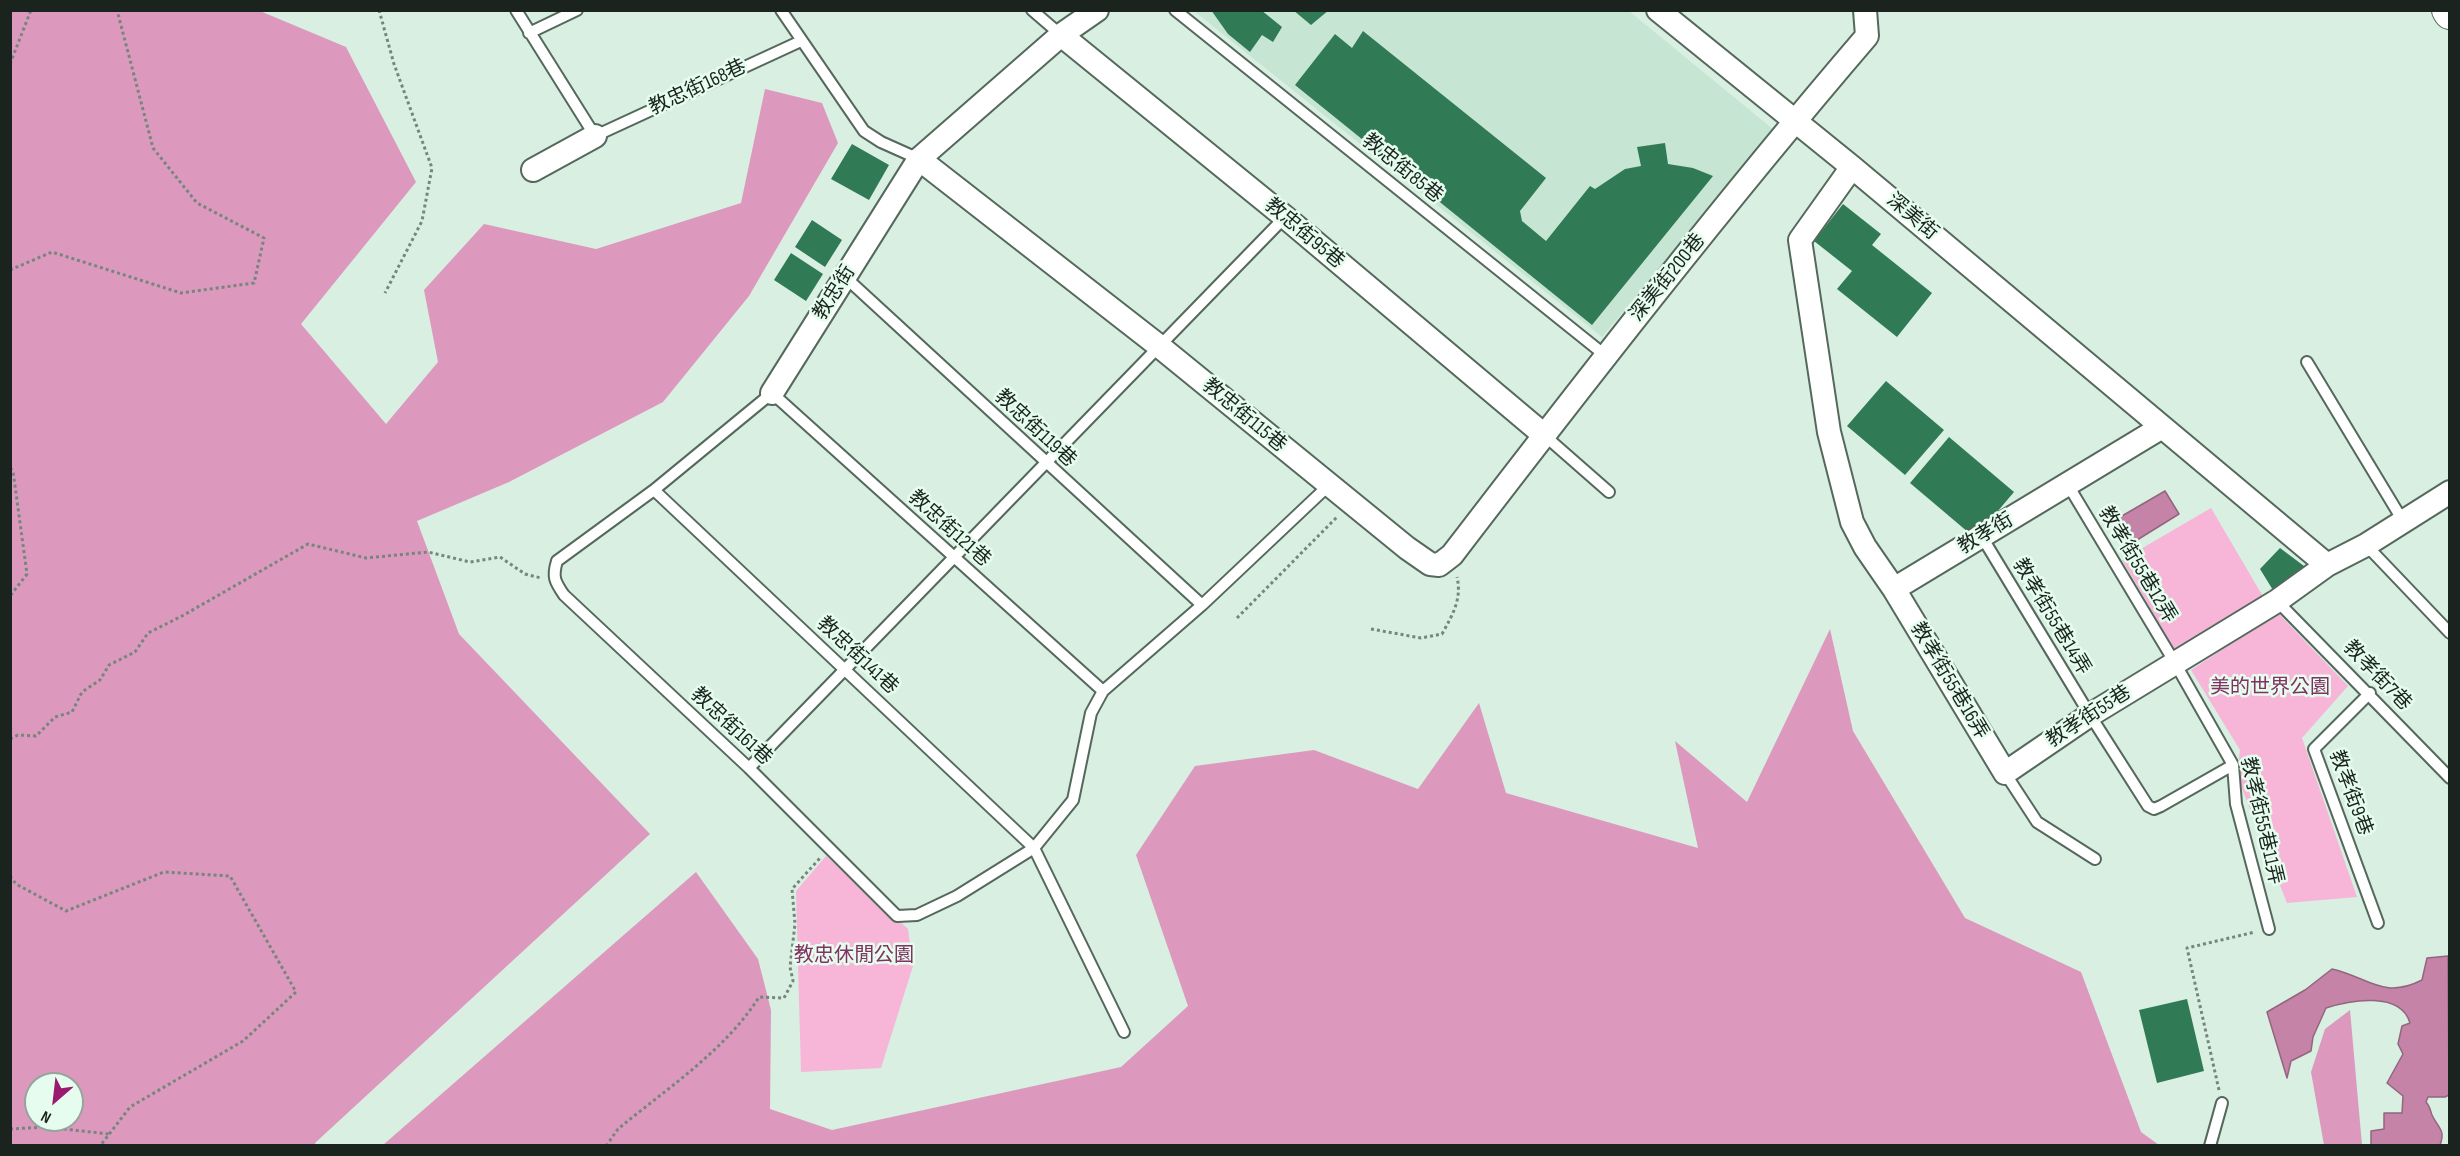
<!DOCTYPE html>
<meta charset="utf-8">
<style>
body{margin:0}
#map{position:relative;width:2460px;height:1156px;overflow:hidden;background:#d8efe1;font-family:"Sofia Sans Condensed",sans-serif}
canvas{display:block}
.frame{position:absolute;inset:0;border:12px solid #1a231e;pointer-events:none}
.north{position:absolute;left:24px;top:1072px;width:60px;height:60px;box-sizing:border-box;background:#e5fcee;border:2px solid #94a59b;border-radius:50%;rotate:208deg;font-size:16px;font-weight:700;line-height:24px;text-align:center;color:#1a231e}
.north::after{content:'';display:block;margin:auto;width:21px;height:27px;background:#9a1a6f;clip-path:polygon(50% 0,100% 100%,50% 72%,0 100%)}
</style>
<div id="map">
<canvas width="2460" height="1156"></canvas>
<div class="frame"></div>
<div class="north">N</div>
</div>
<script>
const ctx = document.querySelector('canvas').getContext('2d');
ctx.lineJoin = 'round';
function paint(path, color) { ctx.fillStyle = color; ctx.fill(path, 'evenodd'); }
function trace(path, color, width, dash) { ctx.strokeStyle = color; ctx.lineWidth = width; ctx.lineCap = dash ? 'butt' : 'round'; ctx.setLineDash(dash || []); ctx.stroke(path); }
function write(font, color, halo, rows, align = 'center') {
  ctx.font = font + ' "Sofia Sans Condensed","Noto Sans TC",sans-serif'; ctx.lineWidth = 5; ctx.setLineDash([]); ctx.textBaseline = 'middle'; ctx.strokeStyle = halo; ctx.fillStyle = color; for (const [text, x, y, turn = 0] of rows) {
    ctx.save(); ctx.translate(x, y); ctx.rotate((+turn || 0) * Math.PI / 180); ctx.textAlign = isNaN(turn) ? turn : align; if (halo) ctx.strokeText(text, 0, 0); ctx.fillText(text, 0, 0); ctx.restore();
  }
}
paint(new Path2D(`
 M1194,11h435l145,119 -172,207z`), '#c7e5d3');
paint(new Path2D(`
 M2211,508l54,92 -89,52 -54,-92z
 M2278,613l70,73 -46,52 55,159 -70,6 -50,-127 3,-26 -49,-80z
 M826,856l82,73 5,37 -32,102 -80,4 -5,-181z`), '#f7b5d8');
paint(new Path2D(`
 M10,11h250l86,36 70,135 -115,142 85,100 52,-62 -14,-72 60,-66 112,25 145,-46 24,-114 57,14 16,40 -89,153 -86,106 -154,80 -92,39 42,113 191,200 -335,309 1,2h-305zM36,1084h36v36h-36z
 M1830,629l23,102 112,187 116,54 60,160 18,13h-1776l313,-273 62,87 13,51 -1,99 62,21 289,-63 67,-61 -52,-151 59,-89 119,-16 104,39 61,-86 27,90 192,55 -23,-107 72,61z
 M2350,1010l12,135h-38l-13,-73 14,-43z`), '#dc99bd');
const water = new Path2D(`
 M2165,491l14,23 -50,31 -14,-25z
 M2448,956l1,139 -4,2h-17l-2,5c4,4 4,8 6,13 6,13 14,15 8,30h-69v-14l13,-2v-16h18l1,-17 -16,-13 16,-29 -5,-10 4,-18 8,-3c-9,-32 -60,-23 -84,-15l-13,29 -2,14 -20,10 -4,17 -20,-66 38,-22 27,-21c36,8 51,31 90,11l5,-22z`);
paint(water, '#c583a7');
trace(water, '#92667e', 1.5);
paint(new Path2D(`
 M1211,10h50l21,17 -9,15 -11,-7 -12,17 -22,-18z
 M1293,10h36l-18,15z
 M1363,31l183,147 -26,33 2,10 24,20 44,-55 5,3 30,-20 16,-3 -4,-19 28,-4 3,21 25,4 20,8 -121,149 -297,-240 40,-51 17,14z
 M852,144l37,21 -20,35 -38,-21z
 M1843,204l38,30 -9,11 60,48 -35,44 -60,-48 15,-18 -38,-30z
 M812,220l30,20 -17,27 -30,-20z
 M791,253l32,21 -17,27 -32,-21z
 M1886,381l58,49 -39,45 -58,-49z
 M1949,437l65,55 -39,46 -65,-55z
 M2280,548l24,18 -28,29 -16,-26z
 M2187,999l17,72 -47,12 -18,-73z`), '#317a56');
const lane = new Path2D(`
 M516,10l79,126 206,-95
 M781,10l83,121 17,11 38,17
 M1032,10l29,25
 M1175,10l431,346
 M529,33l48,-23
 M845,277l357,328
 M2307,362l96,159
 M1544,435l65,57
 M2068,485l107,178 58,102 3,39 33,125
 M654,490l380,358 90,184
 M1982,537l108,178 58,91 6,3 7,-3 72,-41
 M2366,545l84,88
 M2277,601l173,177
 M1103,691l-331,-298 -118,97 -97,71c-5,16 -2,21 7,34l185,173 148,148 20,-1 40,-19 77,-48 39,-48 18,-87 12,-22 99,-86 126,-119
 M2370,693l-56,56 64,174
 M749,768l536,-551
 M2005,773l32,49 58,37
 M2210,1146l12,-43`);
const street = new Path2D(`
 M1658,10l194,157 475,398
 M1061,35l224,182 259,218
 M919,159l240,187 248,202 23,16 9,1 13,-10c135,-176 271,-351 415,-519l-2,-26
 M1852,167l-52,73 29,192 23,90 13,25 29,42 111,184 85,-58 187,-114 50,-36 39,-20 84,-53
 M533,170l62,-34
 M772,393l147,-234 142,-124 36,-25
 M1894,589l268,-162`);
const secondary = new Path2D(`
 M2448,10l2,3`);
trace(lane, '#54685c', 14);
trace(street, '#54685c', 26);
trace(secondary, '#54685c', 34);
trace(new Path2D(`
 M379,10l15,54 38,104 -10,53 -37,72
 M10,64l21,-54
 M10,270l42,-18 129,41 73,-10 10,-45 -67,-35 -44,-55 -36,-138
 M10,468l3,3 14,103 -17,22
 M1237,618l100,-101
 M1371,629l50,9 21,-4c11,-20 20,-35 15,-57
 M10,739l8,-4 18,1 19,-19 17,-5 10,-20 18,-12 9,-15 26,-13 13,-19 34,-17 126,-72 58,14 62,-6 42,10 30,-5 25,17 16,4
 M10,876l6,8 50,27 98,-39 66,4 66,116 -53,49 -113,66 -30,39
 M2219,1090l-32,-142 68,-16
 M10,1129l36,-2 63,7
 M606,1146l12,-17c48,-40 107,-78 141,-132l25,1 9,-17 -3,-14 5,-43 -3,-35 28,-31`), '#76867d', 3, [3, 3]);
trace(lane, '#fff', 10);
trace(street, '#fff', 22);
trace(secondary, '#fff', 32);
write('20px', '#1a231e', '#e5fcee', [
 ["教忠街168巷",698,88,-25],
 ["教忠街85巷",1402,169,39],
 ["深美街",1912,217,40],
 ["教忠街95巷",1304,234,40],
 ["深美街200巷",1668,278,-51],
 ["教忠街",835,293,-58],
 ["教忠街115巷",1244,416,40],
 ["教忠街119巷",1035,429,43],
 ["教忠街121巷",949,529,42],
 ["教孝街",1986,534,-31],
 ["教孝街55巷12弄",2137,565,59],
 ["教孝街55巷14弄",2051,617,59],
 ["教忠街141巷",857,656,43],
 ["教孝街7巷",2377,676,46],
 ["教孝街55巷16弄",1949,681,59],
 ["教孝街55巷",2089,717,-33],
 ["教忠街161巷",731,727,43],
 ["教孝街9巷",2350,793,70],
 ["教孝街55巷11弄",2261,821,77]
]);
write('20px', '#813261', '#e5fcee', [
 ["美的世界公園",2270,688],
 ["教忠休閒公園",854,956]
]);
</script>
